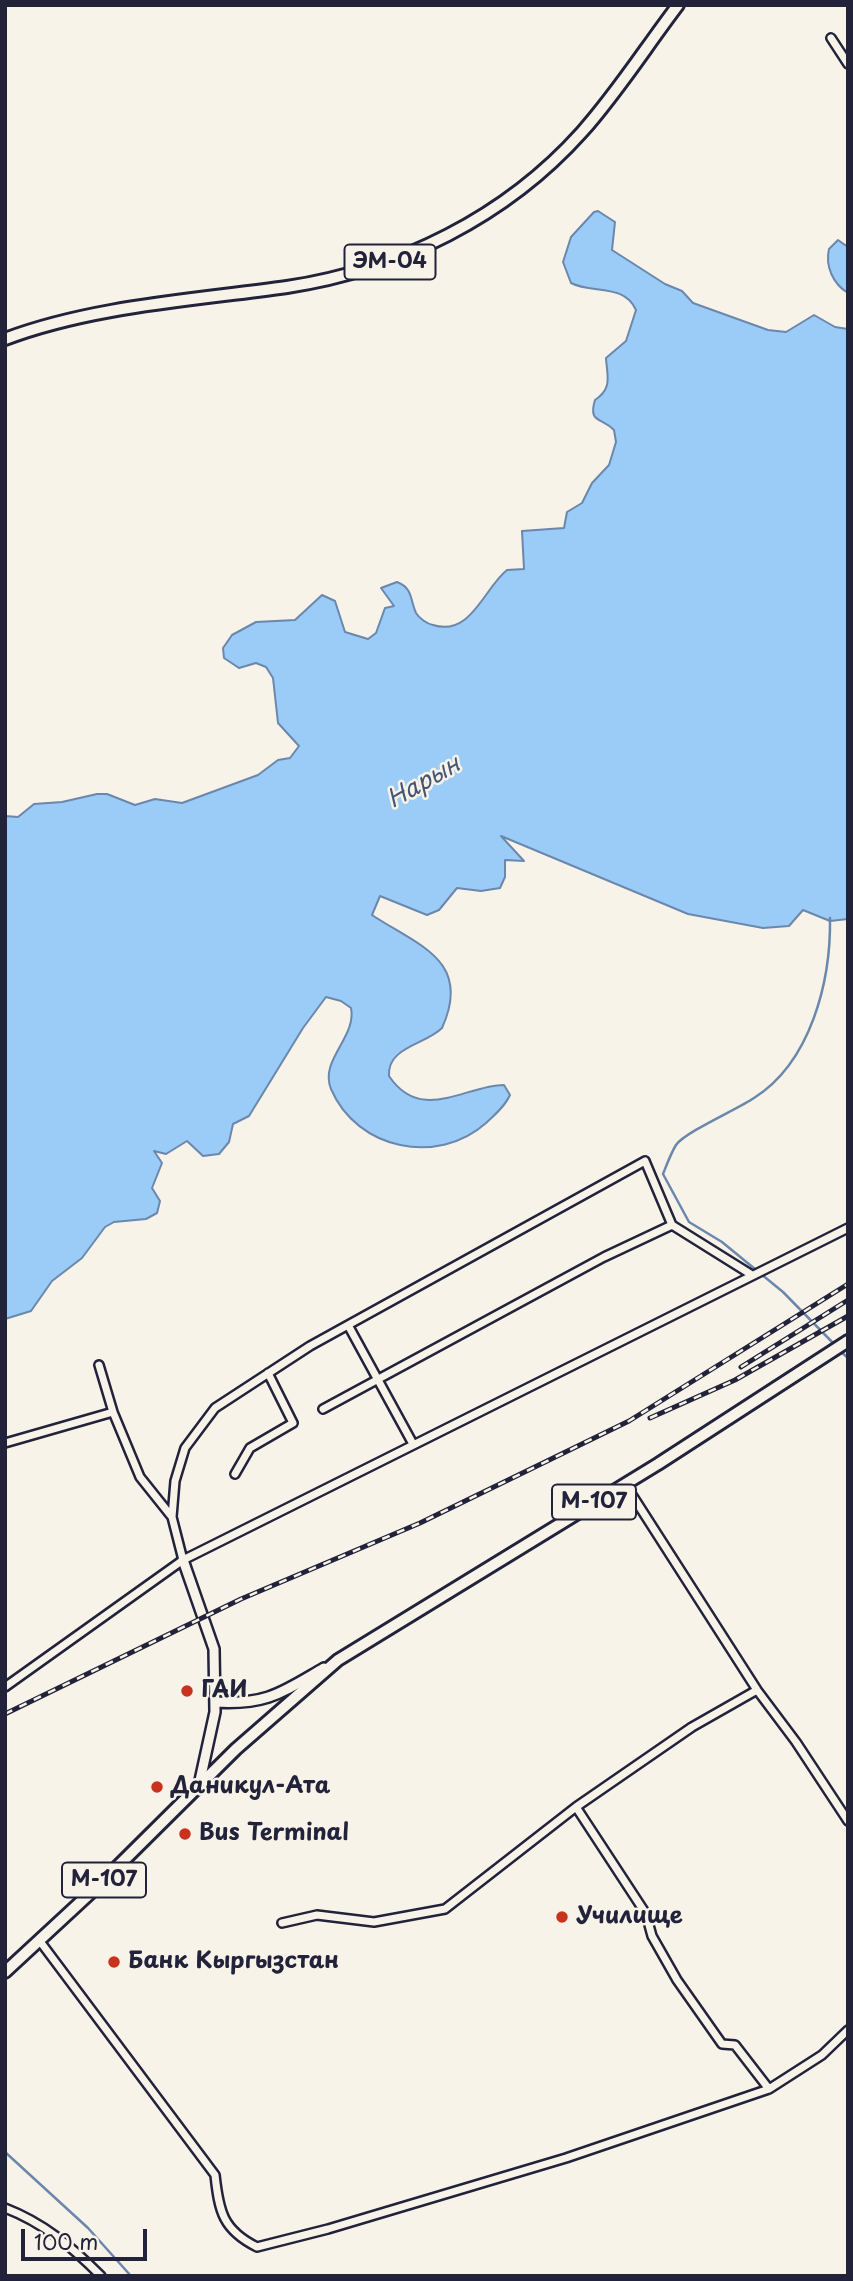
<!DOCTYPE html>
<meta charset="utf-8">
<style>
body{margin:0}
#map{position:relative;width:853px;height:2281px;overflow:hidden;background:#f7f3e8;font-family:"Playpen Sans",sans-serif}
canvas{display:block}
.frame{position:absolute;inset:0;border:7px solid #22223b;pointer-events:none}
.scale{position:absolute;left:21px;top:2229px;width:126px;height:32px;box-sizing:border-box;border:4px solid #22223b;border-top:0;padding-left:9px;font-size:21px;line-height:24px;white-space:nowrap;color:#22223b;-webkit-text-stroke:5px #f7f3e8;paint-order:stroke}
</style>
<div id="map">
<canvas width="853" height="2281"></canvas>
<div class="frame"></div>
<div class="scale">100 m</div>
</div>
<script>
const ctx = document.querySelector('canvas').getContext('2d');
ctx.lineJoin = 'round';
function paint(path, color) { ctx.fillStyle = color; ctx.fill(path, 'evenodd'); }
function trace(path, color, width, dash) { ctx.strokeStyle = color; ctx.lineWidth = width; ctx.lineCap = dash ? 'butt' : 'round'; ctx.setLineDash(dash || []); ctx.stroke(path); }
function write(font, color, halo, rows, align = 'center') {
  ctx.font = font + ' "Playpen Sans",sans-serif'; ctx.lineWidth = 5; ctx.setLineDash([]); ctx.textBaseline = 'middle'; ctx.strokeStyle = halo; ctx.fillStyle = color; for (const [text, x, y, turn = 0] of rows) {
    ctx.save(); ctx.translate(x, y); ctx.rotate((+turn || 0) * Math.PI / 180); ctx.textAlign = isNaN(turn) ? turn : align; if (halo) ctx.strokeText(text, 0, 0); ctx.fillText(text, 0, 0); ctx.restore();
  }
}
const water = new Path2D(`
 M598,211l17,11 -3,28 53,34 17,7 11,12 75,27 18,2 28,-17 21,12 13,2v590l-18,2 -27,-11 -14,16 -26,2 -75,-14 -187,-78 23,25 -19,-1v17l-5,11 -19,3 -24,-3 -18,22 -12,5 -47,-19 -8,19c45,30 101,45 70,113 -17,17 -55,19 -53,48 32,48 77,9 115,9l6,10c-5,11 -15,20 -24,28 -48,43 -129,27 -155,-34 -12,-29 26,-52 20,-81l-10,-7 -15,-4 -23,31 -54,88 -16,8 -4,18 -10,12 -16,2 -16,-15 -21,13 -12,-3 8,12 -10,25 8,13 -3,12 -11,6 -32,3 -9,5 -23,31 -30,23 -21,30 -26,8v-503l13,1 16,-13 28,-2 35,-8h10l28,11 20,-6 27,4 76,-28 20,-15 12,-2 9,-12 -21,-23 -5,-45 -7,-11 -10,-4 -17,5 -15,-10 -1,-10 9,-13 24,-13 39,-2 27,-25 13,6 10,31 23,7 8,-6 9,-25 9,-2 -13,-18 16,-6c16,6 13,18 19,31 3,5 11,11 17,12 38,12 51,-37 74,-55l17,-1 -2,-38 42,-3 3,-16 15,-9 10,-20 17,-18 7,-23 -2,-12c-13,-13 -26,-7 -19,-30 18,-12 12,-24 11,-42l20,-17 10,-31c-12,-27 -44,-16 -65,-27l-8,-21 8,-25 23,-25z
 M838,240l10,7v46c-15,-9 -23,-27 -19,-44z`);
paint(water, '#9bcbf7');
trace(water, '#6b87ac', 2);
trace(new Path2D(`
 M830,918c1,63 -19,144 -76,180 -16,11 -69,34 -78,47 -5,8 -9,19 -13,29l26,48 33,20 61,50 53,54
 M840,1351l8,7
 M5,2152l83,76 43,48`), '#6b87ac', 2.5);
const minor = new Path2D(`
 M831,38l17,26
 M348,1325l65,119
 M99,1365l14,47 27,65 32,40
 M323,1409l281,-152 68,-32 80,50
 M5,1443l108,-31
 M235,1474l15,-26 43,-25 -25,-50
 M625,1484l132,206 39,52 52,79
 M183,1560l-11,-43 3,-36 10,-33 30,-40 95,-62 335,-185 27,64
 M5,1687l178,-127 665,-332
 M576,1807l70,107 6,22 25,44 45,64 13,1 34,44
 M282,1923l35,-8 57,7 71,-13 131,-102 116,-80 65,-37
 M39,1940l176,235c4,37 8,55 42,72l71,-18 238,-71 203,-69 53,-34 26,-25
 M5,2208c39,15 67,39 96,68`);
const tertiary = new Path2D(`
 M183,1560l31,89 1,63 -16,73
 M215,1702c52,3 66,-9 109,-34`);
const primary = new Path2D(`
 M5,1972l94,-87 137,-136 102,-89 320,-196 190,-123`);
const trunk = new Path2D(`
 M5,339c87,-33 190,-39 282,-52 112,-17 219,-70 295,-155 35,-39 64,-85 96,-127`);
trace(minor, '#22223b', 12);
trace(tertiary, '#22223b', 14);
trace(primary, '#22223b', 16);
trace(trunk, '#22223b', 16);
trace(minor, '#f7f3e8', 7);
trace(tertiary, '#f7f3e8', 9);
trace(primary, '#f7f3e8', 10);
trace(trunk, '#f7f3e8', 10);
const rail = new Path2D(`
 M741,1367l107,-67
 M650,1418l85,-38 113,-64
 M5,1714l236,-115 179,-76 209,-102 219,-137`);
trace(rail, '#22223b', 5);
trace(rail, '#f7f3e8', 2.5, [8]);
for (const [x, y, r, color] of [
 [187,1691,7,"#c8321e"],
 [157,1787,7,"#c8321e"],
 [185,1834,7,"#c8321e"],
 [562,1917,7,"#c8321e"],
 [114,1962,7,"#c8321e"]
]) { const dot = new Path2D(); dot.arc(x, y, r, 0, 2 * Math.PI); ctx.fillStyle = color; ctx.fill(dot); trace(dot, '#f7f3e8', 2.5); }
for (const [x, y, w] of [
 [390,262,91],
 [594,1502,84],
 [104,1880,84]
]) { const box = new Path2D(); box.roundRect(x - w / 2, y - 17.5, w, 35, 5); ctx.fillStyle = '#f7f3e8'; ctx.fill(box); trace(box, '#22223b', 2); }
write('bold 21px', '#22223b', null, [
 ["ЭМ-04",390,262],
 ["М-107",594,1502],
 ["М-107",104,1880]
]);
write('bold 23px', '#22223b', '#f7f3e8', [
 ["ГАИ",201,1691],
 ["Даникул-Ата",171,1787],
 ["Bus Terminal",199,1834],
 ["Училище",576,1917],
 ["Банк Кыргызстан",128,1962]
], 'left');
write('italic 24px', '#465573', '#f7f3e8', [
 ["Нарын",424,783,-30]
]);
</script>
